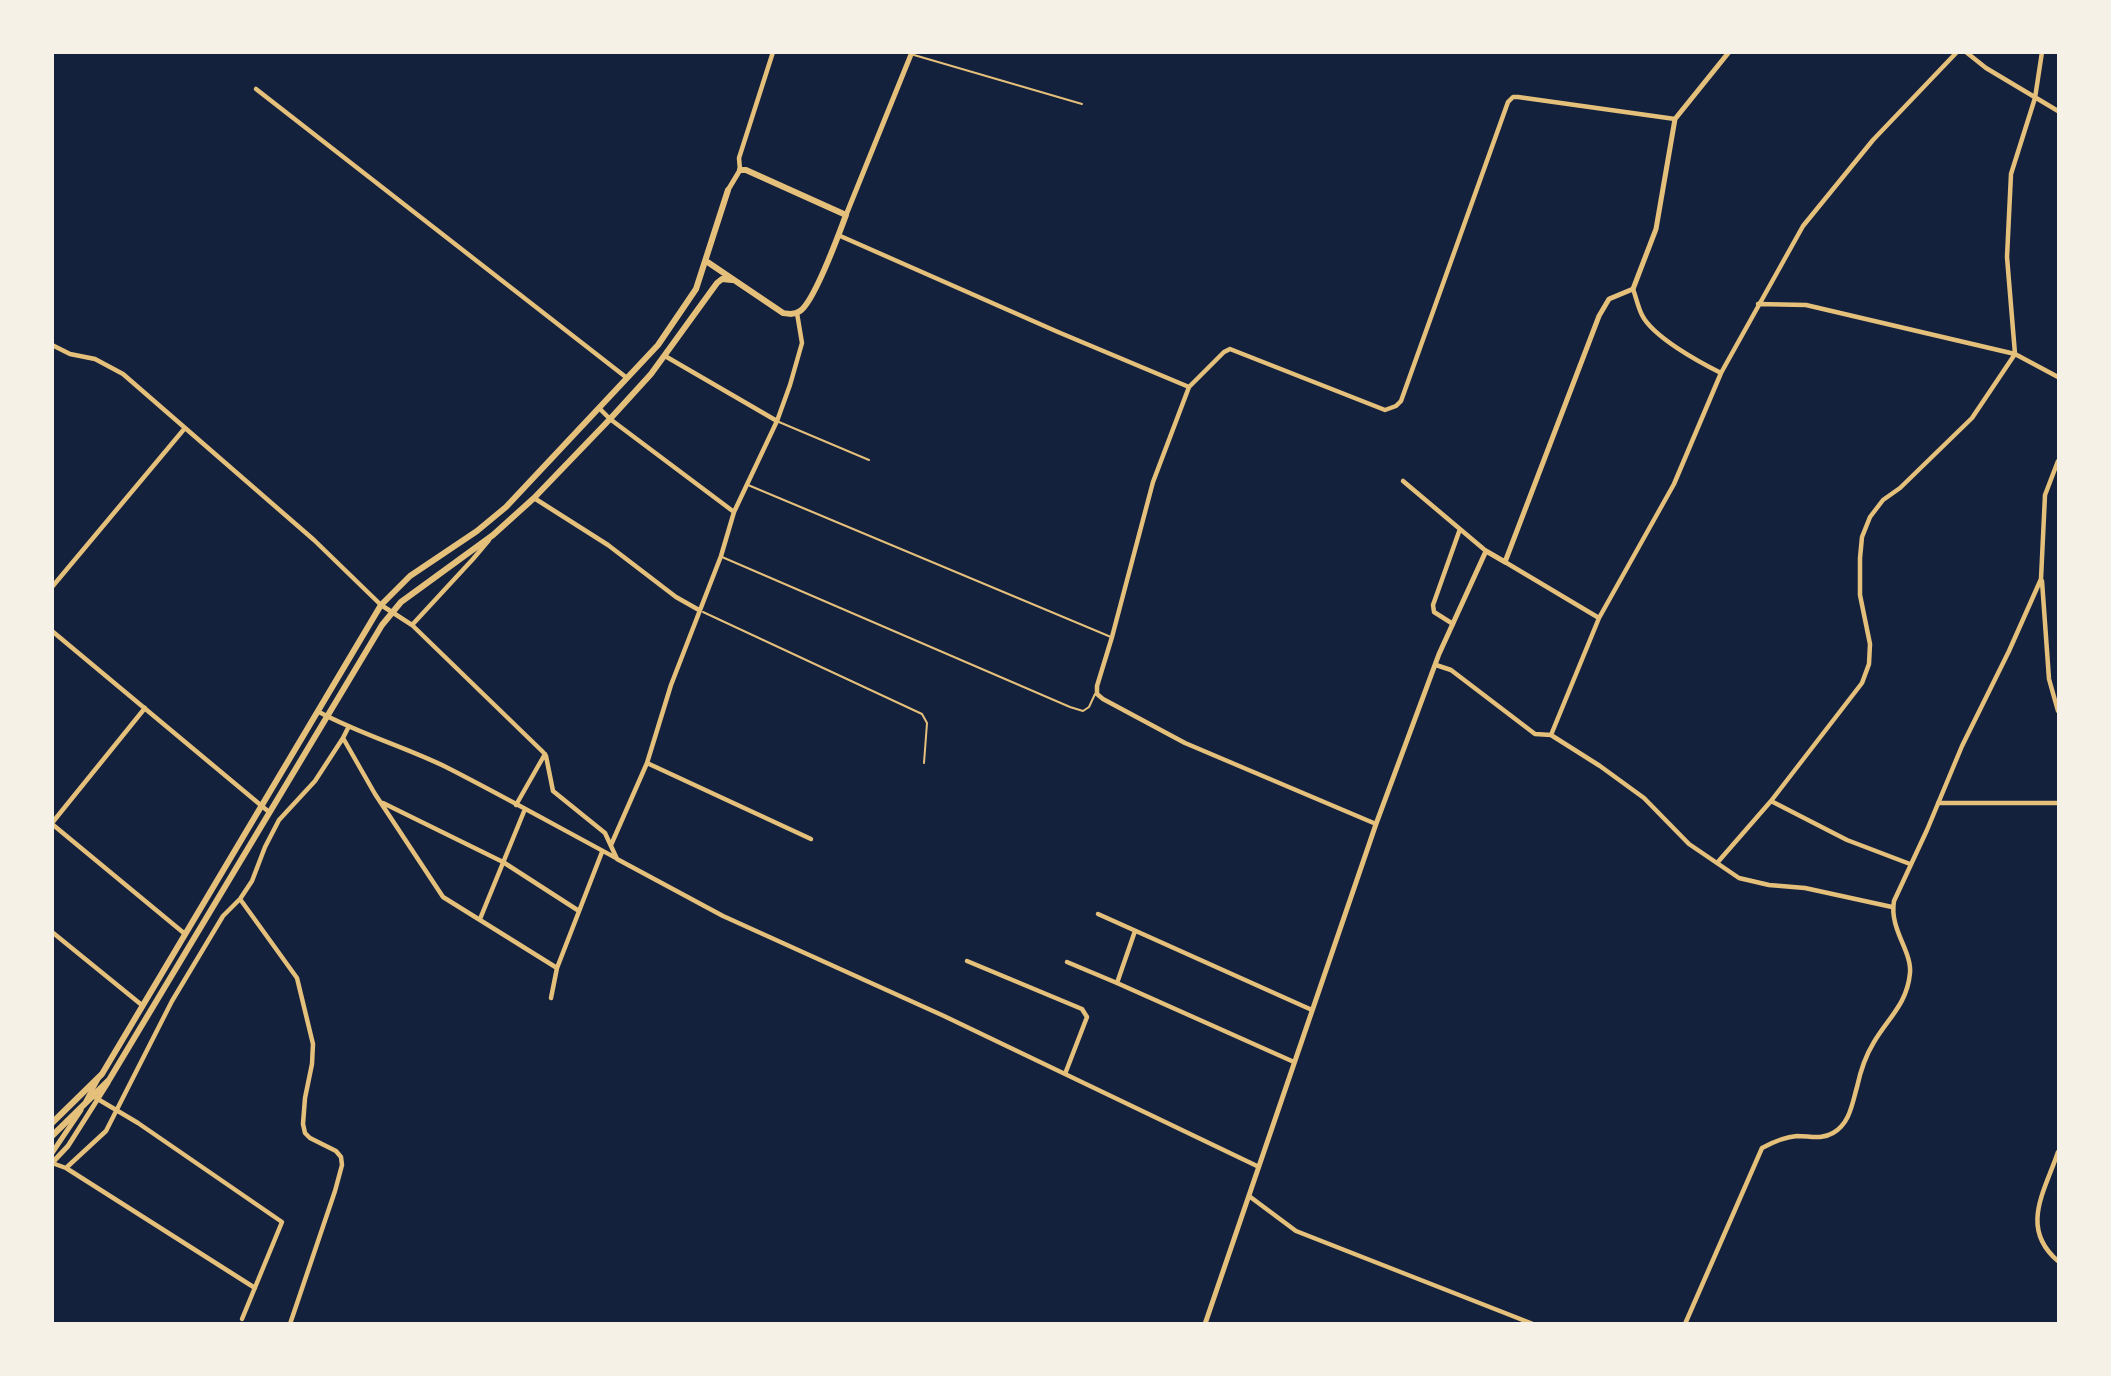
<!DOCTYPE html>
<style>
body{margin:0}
#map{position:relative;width:2111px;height:1376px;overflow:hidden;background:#14213d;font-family:Cabin,sans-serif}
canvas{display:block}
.frame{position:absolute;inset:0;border:54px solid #f6f1e7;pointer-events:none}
</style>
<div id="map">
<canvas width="2111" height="1376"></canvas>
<div class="frame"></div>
</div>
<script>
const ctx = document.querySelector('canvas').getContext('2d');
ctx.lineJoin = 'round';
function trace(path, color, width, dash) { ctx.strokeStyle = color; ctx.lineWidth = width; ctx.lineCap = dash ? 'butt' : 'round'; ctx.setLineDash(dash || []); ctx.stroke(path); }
trace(new Path2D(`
 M914,55l168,49
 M779,422l90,38
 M748,485l363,152
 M722,557l348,150 13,4 6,-4 6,-13
 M703,612l219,102 5,9 -3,40`), '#e5c07b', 2);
trace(new Path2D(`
 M1966,52l20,16 72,43
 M256,89l371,289
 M740,170l-1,-12 34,-106
 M838,235l220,97 131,55
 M1633,289c3,8 5,18 9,26 11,22 57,47 79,58
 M1758,304l48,1 209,49 43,23
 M52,345l18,9 25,5 28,15 191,166 67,65 31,20 131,127 3,4 7,35 52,42 12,26 106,57 221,100 313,150
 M665,356l112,65
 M599,408l11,11 124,93
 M1403,481l83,70
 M534,498l74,47 68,52 23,13
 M1505,562l94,56
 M2042,581l7,98 9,32
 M52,587l133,-159
 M1453,624l-19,-12 -1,-7 27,-76
 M412,625l61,-66 16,-19
 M52,631l217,181
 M1436,665l15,5 84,64 16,1 49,31 44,32 45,46 50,34 30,7 36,3 87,19
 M319,712c41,22 86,35 127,55 57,29 114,61 170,91
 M349,726l-6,12 32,56 68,103 114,71
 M1551,735l48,-117 75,-134 47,-111 82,-147 70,-86 84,-88
 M647,763l164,76
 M1771,801l76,39 63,24
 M383,803l120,59 76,49
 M1938,803h120
 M516,805l29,-51
 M52,823l93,-115
 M52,824l133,110
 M1376,824l-191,-81 -82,-44 -6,-5v-8l15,-49 41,-155 36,-95 35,-35 6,-3 155,61 11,-4 5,-5 107,-299 5,-5h5l157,22
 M611,845l36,-82 24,-78 50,-129 13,-44 43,-91 13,-36 12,-42 -5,-30
 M1717,863l54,-62 91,-118 7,-19 1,-20 -10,-49v-37l2,-21 8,-20 13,-17 17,-12 72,-70 43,-64 -8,-97 4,-83 24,-76 7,-46
 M240,899l57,79 16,66 -1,20 -7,34 -2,26 2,9 5,5 26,13 5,6 1,8 -7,26 -45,133
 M1098,914l214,96
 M480,919l45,-110
 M52,932l91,74
 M967,961l115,48 5,8 -22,57
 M1067,962l50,21 177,79
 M1117,983l18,-52
 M551,998l6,-30 45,-116
 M96,1098l42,25 144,99 -40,97
 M2058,1152c-13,39 -39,76 0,109
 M52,1163l14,5 189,120
 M66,1168l40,-37 66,-130 51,-85 17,-17 12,-18 13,-34 14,-27 36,-39 28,-43
 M1249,1196l47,35 237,93
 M1685,1324l77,-176c11,-6 22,-11 35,-12 13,0 24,4 36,-3 17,-10 19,-29 24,-46 3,-14 9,-32 17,-45 15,-25 33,-38 36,-69 2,-22 -21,-44 -16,-72l33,-71 35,-84 47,-95 32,-72 4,-84 13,-34`), '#e5c07b', 4.5);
trace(new Path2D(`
 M728,190l12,-20
 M846,215l66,-163
 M86,1101l12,-22
 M52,1153l29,-43
 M52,1163l16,-17 40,-63
 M1205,1324l171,-500 63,-170 47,-103 19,11 94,-246 10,-17 24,-10 23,-60 19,-110 54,-67`), '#e5c07b', 5);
trace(new Path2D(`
 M706,261l77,52c6,1 11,2 17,-2 14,-9 39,-77 46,-96l-100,-45h-6
 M52,1123l50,-49 279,-469 29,-29 67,-45 29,-24 152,-162 38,-56 32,-99
 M52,1136l57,-56 273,-455 19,-23 92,-67 41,-37 76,-79 41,-45 66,-91 5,-4 10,1`), '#e5c07b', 6);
</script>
